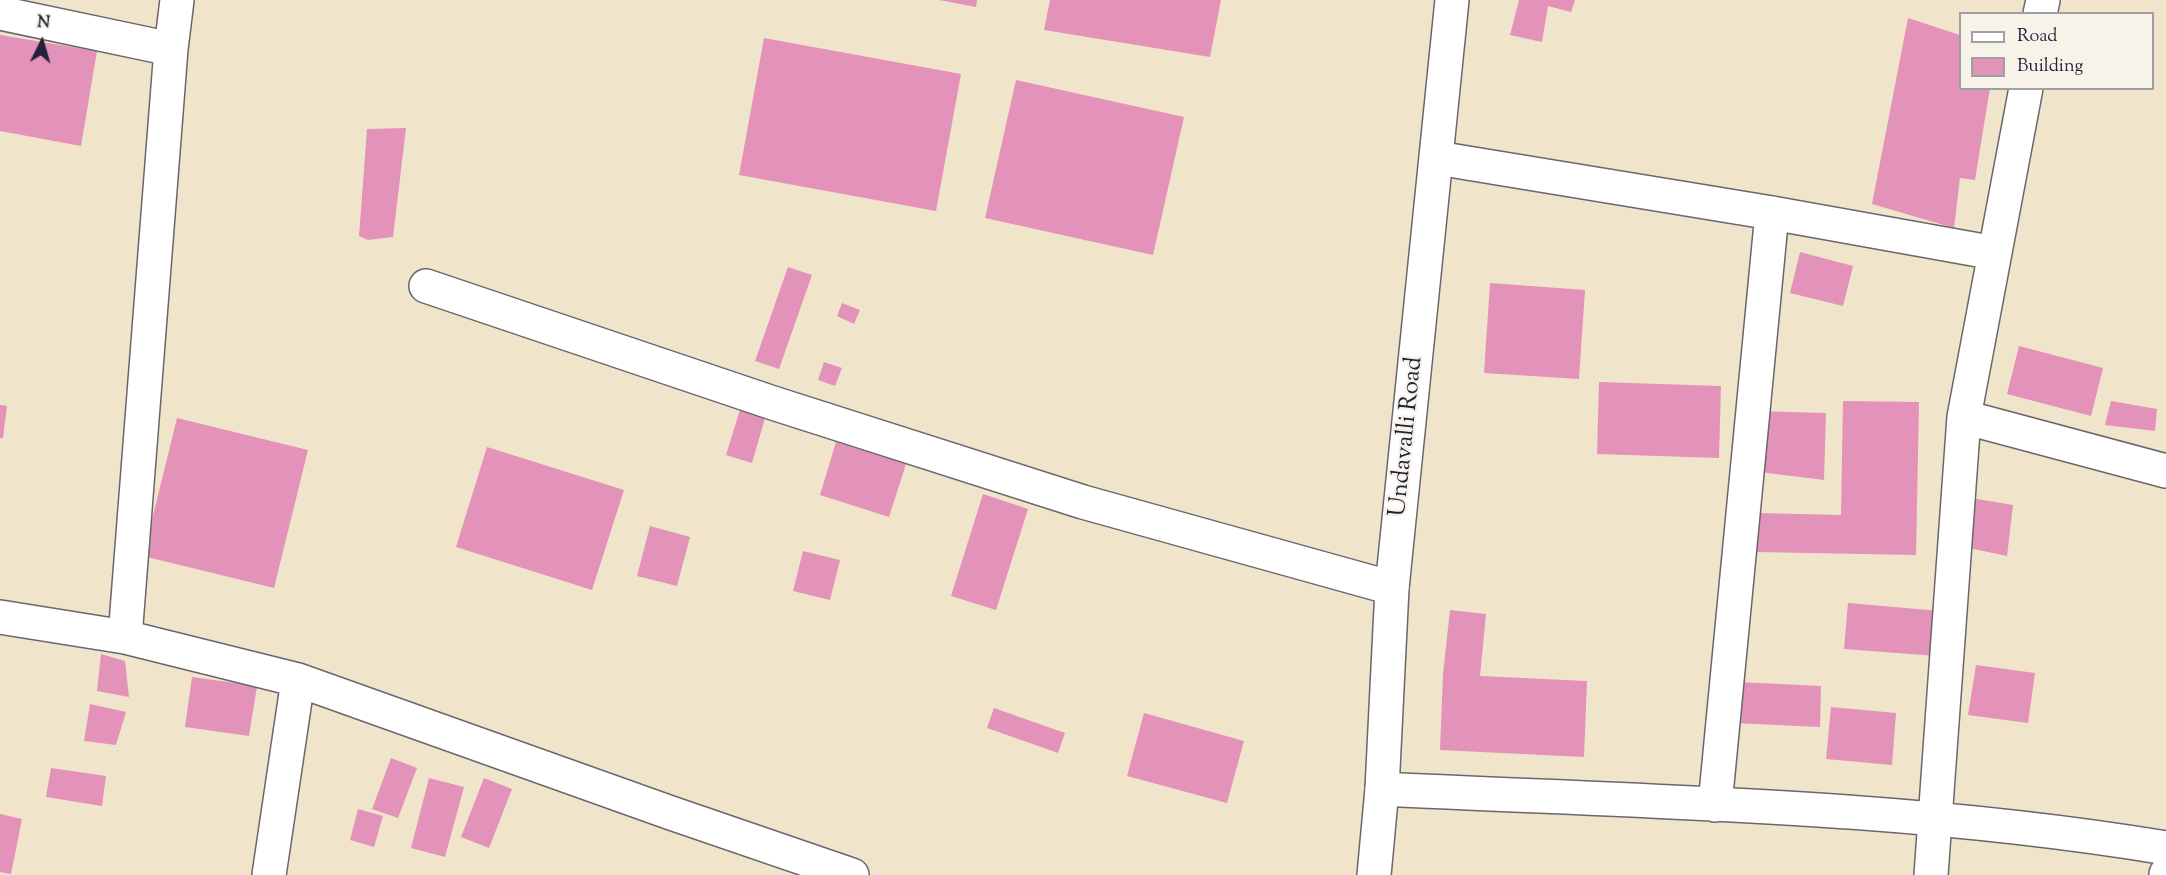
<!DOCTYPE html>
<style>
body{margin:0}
#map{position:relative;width:2166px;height:875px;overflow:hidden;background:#f0e5ca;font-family:"Sorts Mill Goudy",serif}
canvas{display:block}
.legend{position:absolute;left:1959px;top:12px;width:195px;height:78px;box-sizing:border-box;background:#f7f3e8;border:2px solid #a29fa3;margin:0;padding:8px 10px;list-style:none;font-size:18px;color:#22223b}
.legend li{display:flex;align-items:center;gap:12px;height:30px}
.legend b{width:30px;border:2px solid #a29fa3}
.north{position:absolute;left:12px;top:12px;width:60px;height:60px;-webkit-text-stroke:4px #f7f3e8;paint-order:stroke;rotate:5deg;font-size:16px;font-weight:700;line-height:24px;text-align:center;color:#22223b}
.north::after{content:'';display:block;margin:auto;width:21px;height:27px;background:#22223b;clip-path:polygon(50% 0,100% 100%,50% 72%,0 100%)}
</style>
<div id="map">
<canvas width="2166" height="875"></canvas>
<ul class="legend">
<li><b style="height:8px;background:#fff"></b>Road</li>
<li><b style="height:16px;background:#e392ba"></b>Building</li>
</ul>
<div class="north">N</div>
</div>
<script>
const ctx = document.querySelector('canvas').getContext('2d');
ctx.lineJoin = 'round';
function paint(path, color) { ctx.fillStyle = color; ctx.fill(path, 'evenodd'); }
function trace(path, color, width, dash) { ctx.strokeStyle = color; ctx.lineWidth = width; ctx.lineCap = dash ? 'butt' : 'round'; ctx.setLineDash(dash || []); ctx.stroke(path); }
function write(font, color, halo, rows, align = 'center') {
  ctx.font = font + ' "Sorts Mill Goudy",serif'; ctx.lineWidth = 4.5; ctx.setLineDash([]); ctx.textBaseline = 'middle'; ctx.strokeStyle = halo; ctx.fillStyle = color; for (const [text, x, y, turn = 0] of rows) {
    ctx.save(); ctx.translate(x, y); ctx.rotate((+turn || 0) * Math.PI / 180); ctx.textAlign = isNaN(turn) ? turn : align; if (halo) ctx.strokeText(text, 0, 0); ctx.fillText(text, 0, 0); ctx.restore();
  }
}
paint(new Path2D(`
 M939,0h38l-1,7z
 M1050,0h171l-11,57 -166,-27z
 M1519,0h56l-4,12 -23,-6 -6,36 -32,-7z
 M1908,18l52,17v53h30l-15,92 -15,-2 -6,50 -82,-24z
 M0,35l97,16 -16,95 -81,-15z
 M764,38l197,36 -25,137 -197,-36z
 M1016,80l168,37 -31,138 -168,-37z
 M406,128l-13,109 -25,3 -9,-4 8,-107z
 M1800,252l53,14 -10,40 -53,-13z
 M788,267l24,8 -33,94 -24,-8z
 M1490,283l95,7 -6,89 -95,-6z
 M842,303l18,7 -6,14 -17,-8z
 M2019,346l84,22 -12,48 -84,-22z
 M824,362l18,6 -7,18 -17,-6z
 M1599,382l122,4 -2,72 -122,-4z
 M743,400l25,8 -16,55 -26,-8z
 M1843,401l76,1 -3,153 -160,-3 1,-39 84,2z
 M2111,401l46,8 -2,22 -50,-6z
 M0,405l7,1 -4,32h-3z
 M1753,411l73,2 -2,67 -65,-8z
 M177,418l131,32 -34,138 -131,-32z
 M836,442l70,22 -17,53 -69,-22z
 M487,447l137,43 -32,100 -136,-43z
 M983,494l45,15 -32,101 -45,-14z
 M1959,496l54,9 -6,51 -38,-8z
 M650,526l40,11 -13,49 -40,-10z
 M803,551l37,9 -10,40 -37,-9z
 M1848,603l92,8 -3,45 -93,-7z
 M1450,610l36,4 -6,62 107,5 -3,76 -144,-7 3,-76z
 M101,654l24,7 4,36 -32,-6z
 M1976,665l59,8 -7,50 -60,-8z
 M192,677l65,9 -8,50 -64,-9z
 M1738,682l83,4 -1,41 -86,-4z
 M90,704l36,8 -10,33 -32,-4z
 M1831,707l65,6 -4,52 -66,-6z
 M994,708l71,25 -7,20 -71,-25z
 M1144,713l100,28 -17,62 -100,-27z
 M391,758l26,10 -19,50 -26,-9z
 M51,768l55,8 -4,30 -56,-9z
 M429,778l35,9 -19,70 -34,-9z
 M484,778l28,11 -23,59 -28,-11z
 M358,809l25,7 -9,31 -24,-7z
 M0,814l22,5 -11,55 -11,-2z`), '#e392ba');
const street = new Path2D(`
 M0,13l171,36
 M2040,14l3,-14
 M1437,158l335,55 223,40
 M426,286l347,117 310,99 309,86
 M1964,417l202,54
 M0,617l125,20 173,43 373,133 181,62
 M125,637l46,-588 6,-49
 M1382,789c262,13 525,16 784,59
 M1715,805l57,-592
 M269,875l29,-195
 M1931,875l33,-458 62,-329
 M2166,875v-1`);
const secondary = new Path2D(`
 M1374,875l8,-86 10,-201 60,-588`);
trace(street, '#6a666d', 36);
trace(secondary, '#6a666d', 36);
trace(street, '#fff', 33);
trace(secondary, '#fff', 33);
write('24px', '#22223b', '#f7f3e8', [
 ["Undavalli Road",1408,437,-84]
]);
</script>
